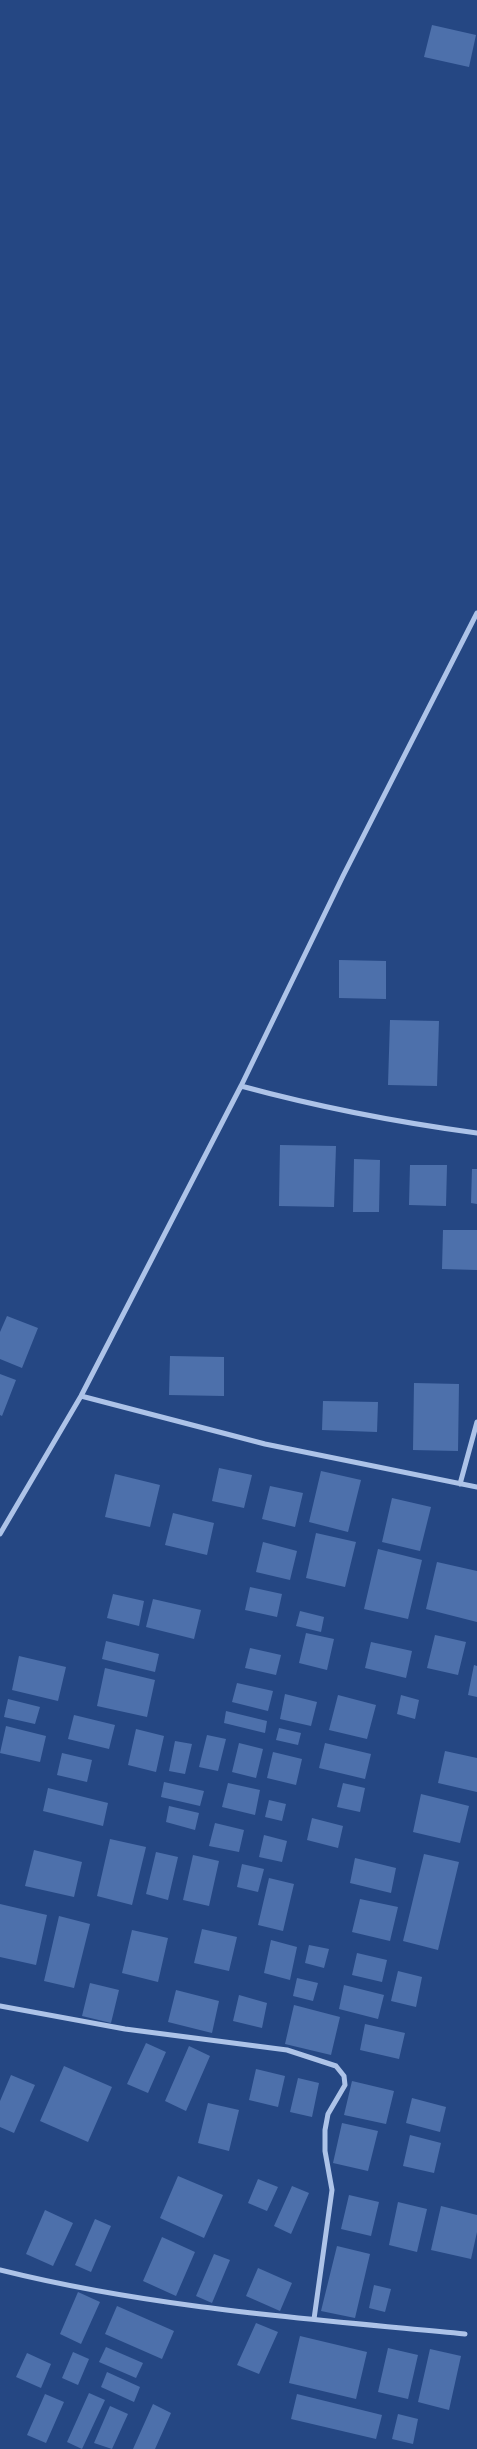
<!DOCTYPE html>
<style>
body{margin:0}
canvas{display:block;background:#254783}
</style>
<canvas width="477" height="2449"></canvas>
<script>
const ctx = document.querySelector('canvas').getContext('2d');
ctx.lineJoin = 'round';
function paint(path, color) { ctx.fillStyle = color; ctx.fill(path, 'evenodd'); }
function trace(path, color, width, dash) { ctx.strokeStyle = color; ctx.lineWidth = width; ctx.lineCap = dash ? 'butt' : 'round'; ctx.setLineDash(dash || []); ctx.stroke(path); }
paint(new Path2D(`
 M432,25l44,10 -7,32 -45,-10z
 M339,960l47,1v38l-47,-1z
 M390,1020l49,1 -2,65 -49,-1z
 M280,1145l56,1 -2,61 -55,-1z
 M354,1159l26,1 -1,52h-26z
 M410,1165h37l-1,41 -37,-1z
 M472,1169h5v35l-6,-1z
 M443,1230h34v40l-35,-1z
 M7,1316l31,12 -16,40 -22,-9v-27z
 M170,1356l54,1v39l-55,-1z
 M0,1374l16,6 -14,36 -2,-1z
 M414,1383l45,1 -1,67 -45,-1z
 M323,1401l55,1 -1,30 -55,-2z
 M219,1468l33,7 -8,33 -32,-7z
 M321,1471l40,9 -13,52 -39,-10z
 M115,1474l45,11 -10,42 -45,-10z
 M270,1486l33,7 -8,34 -33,-8z
 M392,1498l39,9 -11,44 -38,-9z
 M173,1513l41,10 -7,32 -42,-10z
 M316,1533l40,9 -11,45 -39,-9z
 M263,1542l34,9 -7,29 -34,-8z
 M378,1549l44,11 -14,59 -44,-10z
 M437,1562l40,9v51l-51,-13z
 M250,1587l32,7 -5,23 -32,-7z
 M113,1594l31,7 -5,25 -32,-8z
 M153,1599l48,11 -7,29 -48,-12z
 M300,1611l24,6 -3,15 -25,-6z
 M306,1633l28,6 -7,31 -28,-7z
 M435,1635l31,7 -8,33 -31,-7z
 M106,1641l53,13 -4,18 -53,-13z
 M371,1642l41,9 -6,27 -41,-10z
 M250,1648l31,7 -5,20 -31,-7z
 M19,1656l47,11 -8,34 -46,-11z
 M474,1665l3,1v31l-9,-2z
 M105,1668l50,12 -8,37 -50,-11z
 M237,1683l36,8 -5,20 -36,-9z
 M285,1694l32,8 -6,24 -31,-7z
 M338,1695l38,10 -9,34 -38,-9z
 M401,1695l18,5 -4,19 -18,-5z
 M8,1699l32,8 -5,17 -31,-7z
 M226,1711l41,10 -2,12 -41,-10z
 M74,1715l41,10 -6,24 -41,-10z
 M6,1726l40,10 -6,26 -40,-9z
 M279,1728l22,5 -3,12 -22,-5z
 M136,1729l28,7 -8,36 -28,-7z
 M207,1735l19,4 -8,32 -19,-4z
 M175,1741l17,3 -7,30 -16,-3z
 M239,1743l24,6 -7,29 -24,-6z
 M325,1743l46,11 -6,25 -46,-11z
 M445,1751l32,7v34l-39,-9z
 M273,1752l29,7 -6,26 -29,-7z
 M62,1753l30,7 -5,22 -30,-7z
 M164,1782l40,9 -4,15 -39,-9z
 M228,1783l32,7 -5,25 -33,-8z
 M343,1783l22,5 -5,24 -23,-5z
 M48,1788l60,15 -5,23 -60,-15z
 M421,1794l48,12 -9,37 -47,-11z
 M269,1800l17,4 -4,17 -17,-4z
 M169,1806l30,7 -4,17 -29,-8z
 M312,1818l31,8 -5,22 -31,-8z
 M215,1823l29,7 -5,22 -30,-6z
 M264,1835l23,6 -5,21 -23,-5z
 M110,1839l36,8 -14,58 -35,-9z
 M34,1850l48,12 -8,35 -49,-11z
 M156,1852l22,5 -10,43 -22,-6z
 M424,1854l35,8 -21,88 -35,-9z
 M193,1855l26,6 -10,45 -26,-6z
 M355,1858l41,10 -5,25 -41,-10z
 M242,1864l22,5 -6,23 -21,-5z
 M269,1878l25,6 -11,47 -25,-6z
 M360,1899l38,8 -8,34 -38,-9z
 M0,1904l47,11 -11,50 -36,-8z
 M59,1916l31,8 -16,64 -30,-7z
 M202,1929l35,8 -8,34 -35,-8z
 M132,1930l36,8 -10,44 -36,-9z
 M271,1940l26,7 -7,33 -26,-7z
 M309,1945l20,4 -5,19 -19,-5z
 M357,1953l30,7 -5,22 -30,-7z
 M398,1971l24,6 -6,30 -25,-6z
 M297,1978l21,5 -5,18 -20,-5z
 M90,1983l29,7 -8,33 -29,-7z
 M344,1985l40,10 -6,24 -39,-10z
 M176,1990l43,11 -7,32 -44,-11z
 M239,1995l28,8 -5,25 -29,-7z
 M294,2005l46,12 -9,38 -46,-11z
 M365,2024l40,9 -6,26 -39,-9z
 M146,2043l20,9 -18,41 -21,-9z
 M189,2046l21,10 -24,55 -21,-10z
 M64,2066l48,21 -24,55 -48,-21z
 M256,2069l29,7 -7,31 -29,-7z
 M11,2075l24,10 -21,48 -14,-6v-26z
 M298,2078l21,5 -7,34 -22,-5z
 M352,2081l42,10 -8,33 -42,-9z
 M412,2098l34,9 -6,25 -34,-9z
 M208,2103l31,7 -10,41 -31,-8z
 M342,2123l36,8 -10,40 -35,-8z
 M410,2135l31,8 -7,30 -31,-7z
 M178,2176l45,19 -19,43 -44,-20z
 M258,2179l20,8 -11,24 -19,-8z
 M292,2186l17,7 -18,41 -17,-8z
 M349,2195l30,7 -8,34 -30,-7z
 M398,2202l29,7 -10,43 -28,-7z
 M441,2206l36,9v17l-6,27 -40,-9z
 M45,2210l28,13 -20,43 -27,-12z
 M95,2219l16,7 -20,46 -16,-7z
 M162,2237l33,15 -19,44 -33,-15z
 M337,2246l33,8 -15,64 -34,-7z
 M214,2254l16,6 -18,43 -16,-7z
 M258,2268l34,15 -12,28 -34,-15z
 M374,2285l17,4 -6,23 -16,-4z
 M78,2292l22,10 -19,42 -21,-10z
 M117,2306l57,25 -12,28 -57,-25z
 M256,2323l22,9 -19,42 -22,-9z
 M300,2336l67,16 -11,47 -67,-16z
 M106,2347l37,16 -7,15 -37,-16z
 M388,2348l30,7 -10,44 -30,-7z
 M430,2349l31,7 -12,54 -31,-8z
 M73,2352l16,7 -11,26 -16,-7z
 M27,2353l24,11 -10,24 -25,-11z
 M107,2372l33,15 -6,15 -33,-15z
 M89,2393l16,7 -23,49 -15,-7z
 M45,2394l19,8 -18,41 -19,-8z
 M297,2394l85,21 -6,24 -85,-20z
 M153,2404l18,9 -16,36h-22z
 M110,2406l18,8 -16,35 -18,-6z
 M398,2414l20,5 -5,25 -21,-5z`), '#4d70ab');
trace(new Path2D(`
 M241,1086c81,22 154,36 236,47
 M81,1396l184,48 212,43
 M460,1484l17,-62
 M0,1534l81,-138 47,-91 113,-219 102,-210 134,-263
 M0,2006l125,23 162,21 49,16 8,10 1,9 -17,29 -3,16v21l7,39 -18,129
 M0,2270c152,38 309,49 465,64`), '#adc3e8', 5);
</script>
